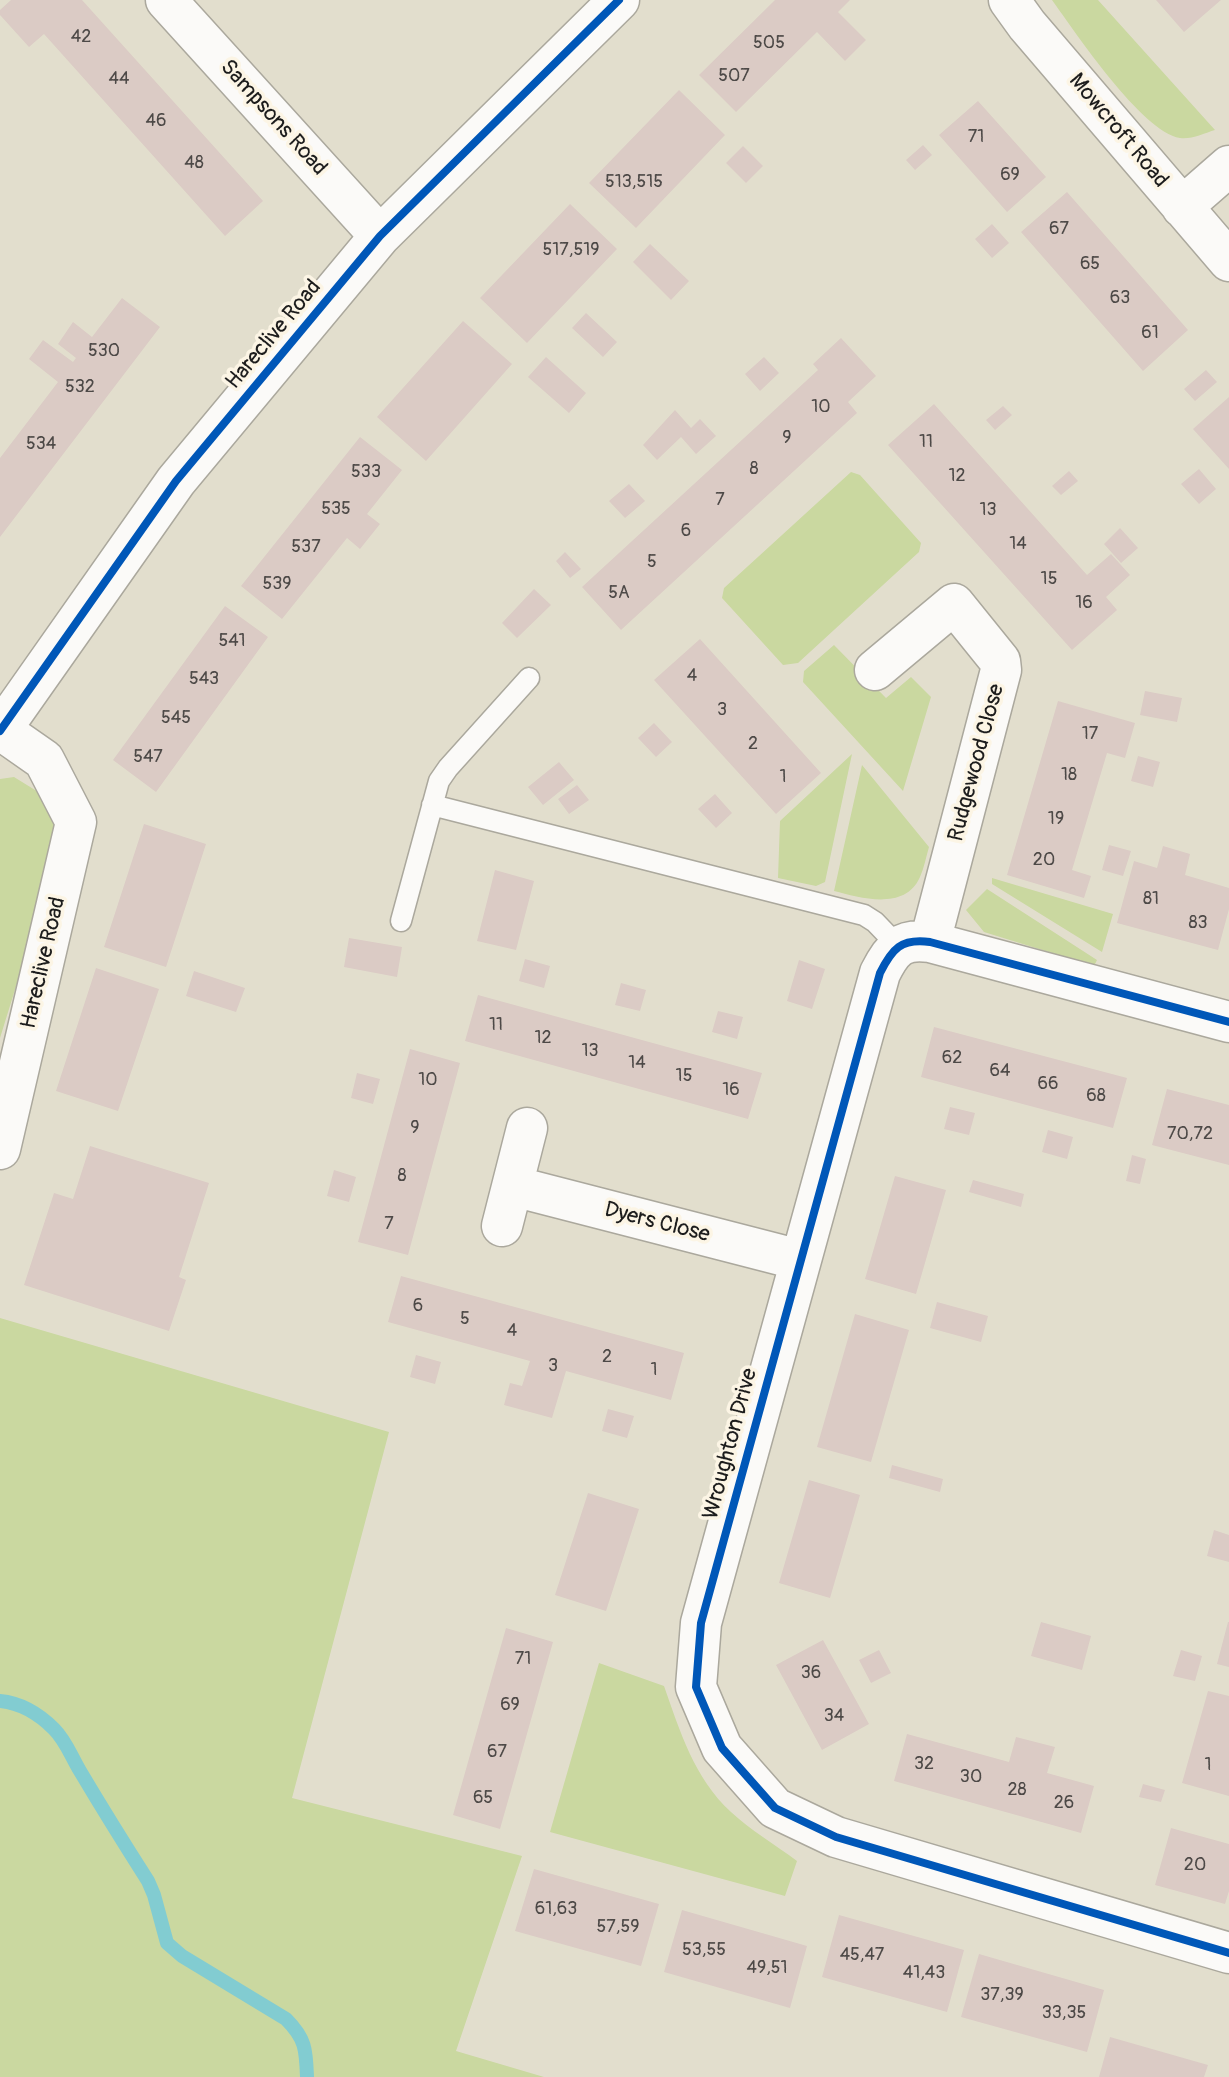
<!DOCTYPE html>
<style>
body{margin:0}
canvas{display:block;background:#e2decd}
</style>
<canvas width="1229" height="2077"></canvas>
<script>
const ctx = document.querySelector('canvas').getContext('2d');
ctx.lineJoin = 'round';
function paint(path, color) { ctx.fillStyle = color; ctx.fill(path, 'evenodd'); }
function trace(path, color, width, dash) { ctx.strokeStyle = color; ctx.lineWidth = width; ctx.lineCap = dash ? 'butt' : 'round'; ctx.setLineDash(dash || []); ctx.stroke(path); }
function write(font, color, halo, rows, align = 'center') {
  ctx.font = font + ' Pangolin,sans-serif'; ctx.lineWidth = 7; ctx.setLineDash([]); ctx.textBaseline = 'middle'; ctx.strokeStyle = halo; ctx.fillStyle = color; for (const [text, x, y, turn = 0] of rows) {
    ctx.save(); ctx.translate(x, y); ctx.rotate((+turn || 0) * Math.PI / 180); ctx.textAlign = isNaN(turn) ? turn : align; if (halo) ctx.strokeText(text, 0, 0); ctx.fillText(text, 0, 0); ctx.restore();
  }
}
paint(new Path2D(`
 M1052,0h46l117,130c-10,3 -25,10 -35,8 -38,-6 -105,-106 -128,-138z
 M851,472l9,3 61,68 -2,9 -121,111 -15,2 -61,-67 2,-10z
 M834,645l52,53 25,-21 20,20 -28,94 -100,-109 1,-11z
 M852,754l-27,128 -9,4 -38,-8 2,-57z
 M862,765l67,82c-3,10 -5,21 -9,30 -15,34 -59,21 -86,14z
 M14,777l34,21 15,37 -63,203v-259z
 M992,878l121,36 -11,38 -110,-68z
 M987,889l110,71 -3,6 -110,-34 -18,-22z
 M0,1318l389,114 -97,366 230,58 -66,195 88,26h-544z
 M599,1663l65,23c16,45 30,92 67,126 19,18 45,33 66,49l-12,35 -235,-64z`), '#cad8a0');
trace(new Path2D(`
 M0,1701c21,2 39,13 54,28 12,12 17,27 26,42 22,37 45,74 68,110l6,14 13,48 15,13 104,63c20,20 20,31 21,58`), '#82ccd1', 14);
paint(new Path2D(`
 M11,0h71l181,201 -38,35 -181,-202 -15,13 -29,-32v-5z
 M775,0h75l-12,12 28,28 -21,21 -28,-29 -81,80 -37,-37z
 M1156,0h65l-37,32z
 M679,90l46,45 -89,93 -47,-45z
 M978,101l68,76 -39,35 -68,-77z
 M923,145l9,10 -17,15 -9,-10z
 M743,146l20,20 -17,17 -20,-20z
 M1067,192l121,138 -45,41 -122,-139z
 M570,204l47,45 -90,94 -47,-45z
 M992,224l17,19 -17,15 -17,-19z
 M650,244l39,37 -18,19 -38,-38z
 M122,298l38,29 -160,210v-79l58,-76 -29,-23 14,-19 30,22 3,-4 -18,-14 15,-22 19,15z
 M586,313l31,29 -14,15 -31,-29z
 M463,321l49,43 -86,97 -49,-44z
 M841,338l35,38 -28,26 9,11 -236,217 -39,-43 236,-217 -5,-6z
 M546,357l40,36 -17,20 -41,-36z
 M764,357l15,16 -19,18 -15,-17z
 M1206,370l11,12 -22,19 -11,-12z
 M1229,397v72l-36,-40z
 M934,404l153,171 24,-21 19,21 -24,22 11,13 -45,40 -184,-205z
 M1003,406l9,9 -17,15 -9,-10z
 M675,410l16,18 9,-9 16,17 -20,18 -15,-17 -24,23 -14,-15z
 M360,437l42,33 -35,44 13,10 -20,25 -13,-11 -65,81 -41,-33z
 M1199,469l17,20 -17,15 -18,-20z
 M1069,471l9,10 -17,14 -9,-9z
 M629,484l16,17 -20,17 -16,-17z
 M1120,528l18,20 -17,15 -17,-19z
 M565,552l16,17 -11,9 -14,-17z
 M534,589l17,16 -34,33 -15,-15z
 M225,606l43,31 -112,155 -43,-32z
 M700,639l121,134 -45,41 -122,-134z
 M1145,691l37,7 -5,24 -37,-7z
 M1058,701l77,22 -10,35 -18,-5 -35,117 19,6 -7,22 -77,-23z
 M654,723l18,19 -16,15 -18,-19z
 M1138,756l22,6 -7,25 -22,-6z
 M559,762l15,18 -31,25 -15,-18z
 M577,785l12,15 -20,14 -11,-15z
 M715,794l17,19 -16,15 -18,-19z
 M144,824l62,20 -40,123 -62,-20z
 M1109,845l22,6 -8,25 -21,-6z
 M1163,846l27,8 -5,21 44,13v21l-11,41 -101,-27 17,-62 23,7z
 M495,870l39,11 -18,69 -39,-9z
 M349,938l53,9 -5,30 -53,-10z
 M525,959l25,7 -6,22 -25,-7z
 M799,960l26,9 -13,40 -25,-8z
 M96,968l63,21 -41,122 -62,-20z
 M194,971l51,17 -9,24 -50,-16z
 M621,983l25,7 -6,21 -25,-6z
 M478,995l284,78 -14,46 -283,-78z
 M718,1011l25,6 -6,22 -25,-7z
 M934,1027l193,51 -14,50 -192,-51z
 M410,1049l50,14 -52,192 -50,-13z
 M357,1073l23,6 -7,25 -22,-6z
 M1167,1089l62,16v60l-77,-20z
 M950,1107l25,6 -6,22 -25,-6z
 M1048,1130l25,7 -6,22 -25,-7z
 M90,1146l119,37 -30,94 7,3 -17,51 -145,-46 30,-92 19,6z
 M1132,1155l14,4 -6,25 -14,-3z
 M334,1170l22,7 -7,25 -22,-6z
 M895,1176l51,14 -30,104 -51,-15z
 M973,1180l51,14 -3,13 -52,-15z
 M401,1276l283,77 -13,47 -105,-29 -14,47 -48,-13 6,-22 12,3 8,-25 -142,-39z
 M937,1302l51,14 -7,26 -51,-14z
 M855,1314l54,16 -38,132 -54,-15z
 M416,1355l25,7 -6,22 -25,-7z
 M608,1409l26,7 -7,22 -25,-7z
 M892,1465l51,14 -3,13 -51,-14z
 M809,1480l51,15 -30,103 -51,-15z
 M588,1493l51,16 -33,102 -51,-16z
 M1214,1530l15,5v27l-22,-6z
 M1041,1622l50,14 -9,34 -51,-14z
 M1228,1622h1v45l-12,-3z
 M506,1628l47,14 -53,187 -47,-14z
 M823,1640l46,84 -47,26 -46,-85z
 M879,1650l12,23 -20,10 -12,-23z
 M1181,1650l21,6 -7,25 -22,-5z
 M1208,1691l21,5v100l-47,-13z
 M907,1734l102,28 7,-25 39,10 -8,26 47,13 -13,47 -187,-52z
 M1143,1784l22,6 -4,12 -22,-5z
 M1171,1828l58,16v47l-4,13 -70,-19z
 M534,1869l125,35 -18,62 -126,-35z
 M682,1910l125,36 -17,62 -126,-36z
 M839,1915l125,35 -17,62 -125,-35z
 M979,1954l125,36 -17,62 -126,-35z
 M1110,2037l98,28 -4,12h-105z`), '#dbcbc5');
const service = new Path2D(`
 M432,805l432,110 11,7 23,24
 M401,921l38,-140 9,-13 81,-90`);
const minor = new Path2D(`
 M166,0l214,236
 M1009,0l18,25 202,236
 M1182,207l47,-41
 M875,670l79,-66 46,57 1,9 -71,272
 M0,731l176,-250 204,-245 239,-236
 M1229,1022l-299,-80c-29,-4 -38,7 -50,31l-179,650 -5,64 26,61 53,60 61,29 393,116
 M0,1149l76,-327 -32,-62 -43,-30
 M513,1186l287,74
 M502,1226l25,-98`);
trace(service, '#aba89d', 23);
trace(minor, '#aba89d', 43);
trace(service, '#fbfaf8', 20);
trace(minor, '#fbfaf8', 40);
trace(new Path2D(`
 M0,731l176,-250 204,-245 239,-236
 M1229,1022l-299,-80c-29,-4 -38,7 -50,31l-179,650 -5,64 26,61 53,60 61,29 393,116`), '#0057b8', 8);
write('18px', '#4d4947', null, [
 ["42",81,37],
 ["505",769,43],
 ["507",734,76],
 ["44",119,79],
 ["46",156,121],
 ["71",976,137],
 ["48",194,163],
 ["69",1010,175],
 ["513,515",634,182],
 ["67",1059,229],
 ["517,519",571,250],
 ["65",1090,264],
 ["63",1120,298],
 ["61",1150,333],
 ["530",104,351],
 ["532",80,387],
 ["10",821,407],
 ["9",787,438],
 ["11",926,442],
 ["534",41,444],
 ["8",754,469],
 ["533",366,472],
 ["12",957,476],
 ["7",720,500],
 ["535",336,509],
 ["13",988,510],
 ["6",686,531],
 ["14",1018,544],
 ["537",306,547],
 ["5",652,562],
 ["15",1049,579],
 ["539",277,584],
 ["5A",619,593],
 ["16",1084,603],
 ["541",232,641],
 ["4",692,676],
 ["543",204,679],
 ["3",722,710],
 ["545",176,718],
 ["17",1090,734],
 ["2",753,744],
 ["547",148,757],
 ["18",1069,775],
 ["1",783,777],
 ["19",1056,819],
 ["20",1044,860],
 ["81",1151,899],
 ["83",1198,923],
 ["11",496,1025],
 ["12",543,1038],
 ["13",590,1051],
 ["62",952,1058],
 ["14",637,1063],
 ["64",1000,1071],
 ["15",684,1076],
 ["10",428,1080],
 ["66",1048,1084],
 ["16",731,1090],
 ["68",1096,1096],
 ["9",415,1128],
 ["70,72",1190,1134],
 ["8",402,1176],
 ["7",389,1224],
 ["6",418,1306],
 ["5",465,1319],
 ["4",512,1331],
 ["2",607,1357],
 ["3",553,1366],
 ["1",654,1370],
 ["71",523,1659],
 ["36",811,1673],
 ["69",510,1705],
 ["34",834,1716],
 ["67",497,1752],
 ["32",924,1764],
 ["1",1208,1765],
 ["30",971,1777],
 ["28",1017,1790],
 ["65",483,1798],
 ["26",1064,1803],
 ["20",1195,1865],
 ["61,63",556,1909],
 ["57,59",618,1927],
 ["53,55",704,1950],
 ["45,47",862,1955],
 ["49,51",767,1968],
 ["41,43",924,1973],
 ["37,39",1002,1995],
 ["33,35",1064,2013]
]);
write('22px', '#1c1c1c', '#fcf5e5', [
 ["Sampsons Road",273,118,48],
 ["Mowcroft Road",1118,131,50],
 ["Hareclive Road",274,335,-50],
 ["Rudgewood Close",977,763,-75],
 ["Hareclive Road",44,963,-77],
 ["Dyers Close",657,1223,14],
 ["Wroughton Drive",731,1444,-75]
]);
</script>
